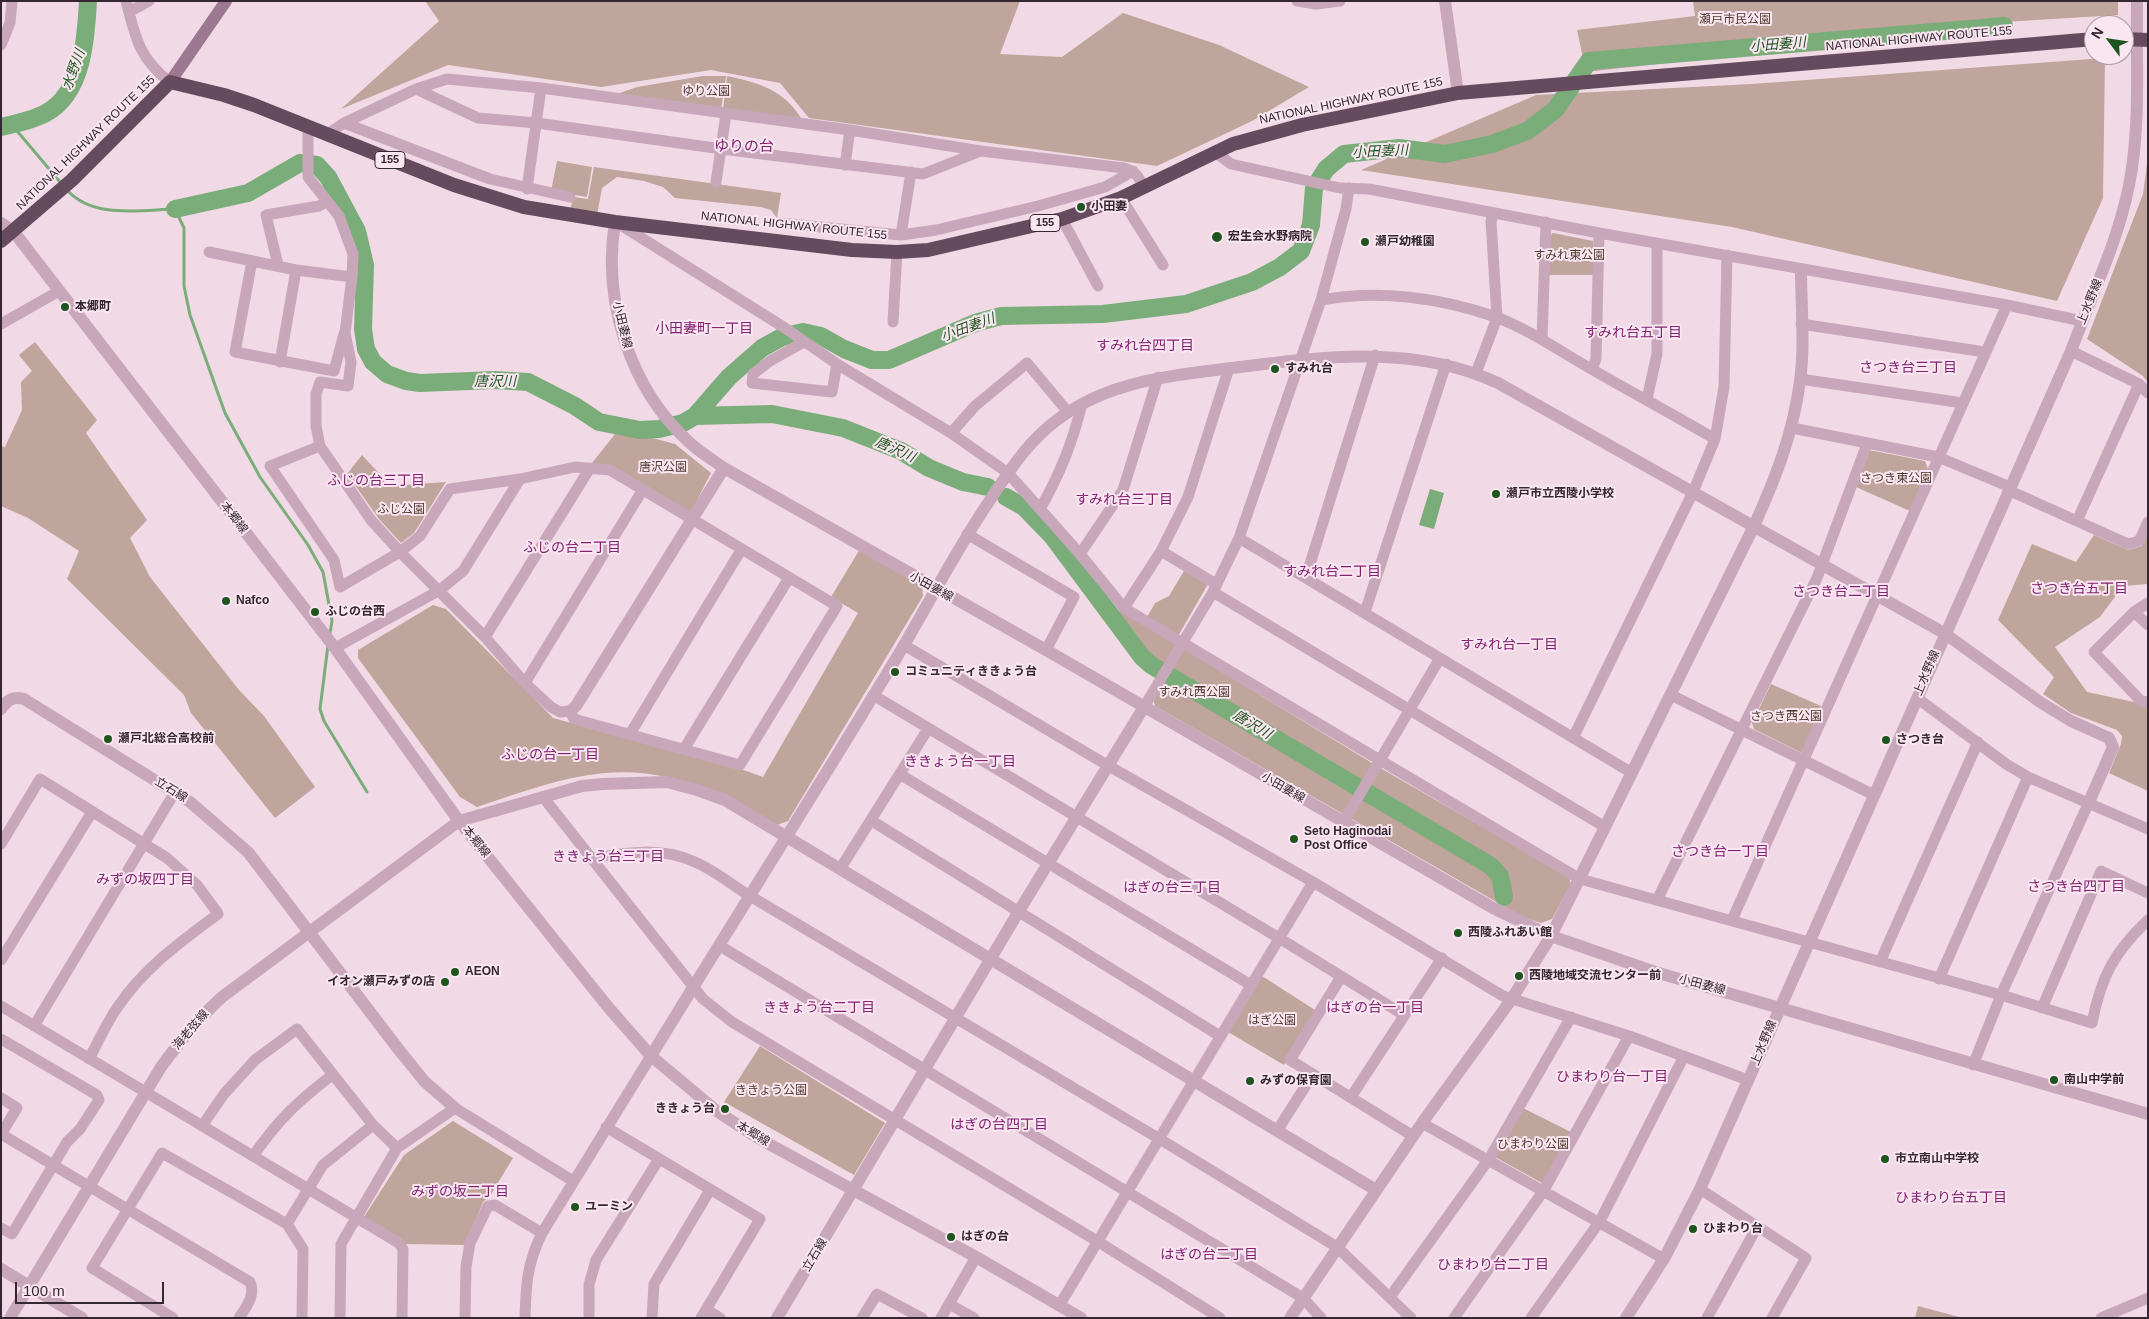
<!DOCTYPE html>
<meta charset="utf-8">
<style>
body{margin:0}
#map{position:relative;width:2149px;height:1319px;overflow:hidden;background:#f1dae6;font-family:Helvetica,sans-serif}
canvas{display:block}
.frame{position:absolute;inset:0;border:2px solid #352731;pointer-events:none}
.north{position:absolute;left:2084px;top:15px;width:50px;height:50px;box-sizing:border-box;background:#f9e6f0;border:1px solid #ab9aa4;border-radius:50%;rotate:301deg;font-size:14px;font-weight:700;line-height:20px;text-align:center;color:#352731}
.north::after{content:'';display:block;margin:auto;width:18px;height:22px;background:#1e551e;clip-path:polygon(50% 0,100% 100%,50% 72%,0 100%)}
.scale{position:absolute;left:15px;top:1282px;width:149px;height:22px;box-sizing:border-box;border:2px solid #352731;border-top:0;padding-left:6px;font-size:15px;line-height:18px;white-space:nowrap;color:#352731;-webkit-text-stroke:4px #f9e6f0;paint-order:stroke}
</style>
<div id="map">
<canvas width="2149" height="1319"></canvas>
<div class="frame"></div>
<div class="north">N</div>
<div class="scale">100 m</div>
</div>
<script>
const ctx = document.querySelector('canvas').getContext('2d');
ctx.lineJoin = 'round';
function paint(path, color) { ctx.fillStyle = color; ctx.fill(path, 'evenodd'); }
function trace(path, color, width, dash) { ctx.strokeStyle = color; ctx.lineWidth = width; ctx.lineCap = dash ? 'butt' : 'round'; ctx.setLineDash(dash || []); ctx.stroke(path); }
function write(font, color, halo, rows, align = 'center') {
  ctx.font = font + ' Helvetica,"Noto Sans JP",sans-serif'; ctx.lineWidth = 4; ctx.setLineDash([]); ctx.textBaseline = 'middle'; ctx.strokeStyle = halo; ctx.fillStyle = color; for (const [text, x, y, turn = 0] of rows) {
    ctx.save(); ctx.translate(x, y); ctx.rotate((+turn || 0) * Math.PI / 180); ctx.textAlign = isNaN(turn) ? turn : align; if (halo) ctx.strokeText(text, 0, 0); ctx.fillText(text, 0, 0); ctx.restore();
  }
}
paint(new Path2D(`
 M425,1h595l-20,53 62,3 61,-44 96,32 90,42 -57,34 -95,45 -348,-48 -29,-35 -69,-13 -110,17 -153,-22 -107,44 98,-88z
 M1693,1h425v14l-163,10 -90,16 -279,31 -9,-42 118,-14z
 M2105,58l-2,140 -46,103 -325,-74 -371,-57 175,-75 216,-11z
 M703,76h23l-5,34 -104,-16 20,-7z
 M727,76c38,8 61,16 80,52l-84,-18z
 M2148,156v227l-5,-7 -56,-37 56,-145z
 M557,161l35,6 -5,30 -36,-6z
 M594,167l187,26 -4,25 -6,-8 -10,-3 -86,-9 -12,-11 -19,-6 -27,-4 -15,11 -5,27 -27,-4 3,-14 15,2z
 M1553,233l40,8v34h-44l1,-39z
 M35,342l62,78 -11,13 61,87 -17,18 20,39 89,113 25,26 51,71 -40,31 -84,-105 -7,-18 -117,-116 12,-28 -51,-33 -27,-12v-60l4,1 17,-37 -1,-28 11,-11 -13,-16z
 M619,429l56,15 36,29 -21,41 -79,-48 -19,-3z
 M1869,450l56,11 3,8 -18,42 -54,-24z
 M362,455l29,31 55,-4 -32,51 -13,10 -22,-24 -32,-45z
 M2148,534v50l-25,2 -23,31 -45,30 32,45 61,13v86l-39,-18 12,-29 1,-8 -5,-6 -46,-17 -28,-19 11,-17 -56,-57 34,-76 44,18 18,-27 34,15 14,-4z
 M860,549l62,36 1,11 -135,225 -11,4c-50,-32 -110,-58 -172,-52 -44,4 -86,20 -128,34l-17,-10 -102,-139v-8l75,-45 13,4 107,109 185,50 25,9 95,-164 -27,-16z
 M1184,571l24,13 -34,59 208,126 187,108 2,7 -19,35 -11,4 -20,-7 -366,-210 -2,-7 15,-27 -22,-14 -31,-41 5,-7 23,14 12,-21 14,-7z
 M1771,684l50,22 -19,47 -48,-24 -2,-6z
 M1262,976l53,34 -31,55 -56,-33z
 M760,1046l125,77 -31,52 -130,-73z
 M1523,1108l48,24 -29,51 -47,-26z
 M453,1121l60,37 -23,38 -7,6 -18,43 -59,-1 -42,-27 40,-62z
 M1918,1306l45,12h-48z`), '#bfa59b');
paint(new Path2D(`
 M1430,489l14,4 -10,36 -15,-4z`), '#7bad7a');
trace(new Path2D(`
 M12,125l49,58
 M67,190c26,29 73,20 108,19l9,19v58l6,29 35,98 35,64 48,68 15,27 9,49 -2,12
 M328,645l-8,64 4,12 43,71`), '#7bad7a', 3);
trace(new Path2D(`
 M1,127c14,-3 32,-7 45,-14 37,-20 40,-75 42,-112
 M175,209l73,-16 52,-30 17,2 11,12 29,54 8,34 -2,64 3,20 7,13 14,12 19,7 14,2 75,-3 33,2 47,24 24,16 41,8 19,-1 24,-6 12,-7 77,-2 71,14 58,23 28,17 34,14 25,5
 M695,416l34,-39 33,-29 20,-11 21,-5 18,4 23,13 28,11h17l86,-37 26,-7 102,-2 83,-10 66,-22 28,-15 21,-16 10,-26 3,-37 12,-19 18,-15 55,-6 46,6 47,-10 35,-13 28,-21 34,-49 415,-35
 M1006,497l18,10 28,29 90,121 9,8 340,201 9,10 4,21`), '#7bad7a', 18);
trace(new Path2D(`
 M126,1c9,35 13,58 44,81
 M1297,1l19,3 24,-3
 M129,12l20,-11
 M1,45l9,-22 2,-22
 M416,89l62,29 59,5 185,26 201,25 58,-23
 M344,123l146,56 80,18
 M308,128v49l31,39 14,38 -1,23 -7,56 6,29 -3,24 -28,-4 -4,12v32l4,20 51,74 29,32 -60,35 -6,-27 -64,-94 50,-20
 M326,135l18,-12 72,-34 31,-10 94,9 309,42 131,21 143,17c11,4 16,8 18,19
 M1215,152l16,12 109,24 29,1 230,44 408,72 75,16
 M845,165l5,-35
 M716,182l10,-68
 M527,189l14,-101
 M1121,198l42,67
 M1062,219l36,67
 M616,222l169,106 52,36 114,69 57,40 72,81 44,54 456,271 421,116 91,28c9,-46 22,-71 56,-103
 M780,223l121,12 35,-5 102,-24 67,-19 28,-16
 M901,235l10,-63
 M209,252l87,18 56,7
 M252,261l-17,91 99,19 10,-37
 M278,265l-12,-50 53,-9 7,-4
 M1321,300c58,-11 120,-2 175,17 34,13 65,35 97,53 40,23 81,45 122,69
 M893,322l4,-70
 M1,324l58,-33
 M1801,324l184,28
 M1542,340l4,-118
 M804,342l-34,19 -17,13 -1,9 80,9 5,-28
 M2071,351l68,33 9,9
 M280,362l16,-92
 M1592,369l4,-10 3,-126
 M1476,373l21,-55 -6,-97 3,-8
 M1800,379l163,24
 M1647,399l10,-45v-111
 M1792,428l146,29 72,30
 M951,433l24,-27 52,-43 41,49
 M575,467l35,3 227,136 -97,159 -166,-46 -4,-8 -10,1 -9,-5 -26,-24 -40,-46 -85,-85 20,-16 30,-47 70,-10z
 M2008,490l120,54 11,-3 9,-19
 M1040,509c20,-35 32,-65 42,-105
 M2077,521l62,-137
 M967,534l107,63 -28,53
 M1239,538l393,235
 M1161,551l55,33
 M1080,554l43,-64 35,-113
 M1306,577l69,-222
 M1213,592l392,235
 M2148,603l-14,9 -40,40 47,49 7,1
 M1124,608l37,-57 27,-54 41,-129
 M1365,612l81,-248
 M2134,612l14,13
 M485,637l105,-169
 M904,645l203,120 206,117 190,114 126,40 119,44
 M335,648l105,-58 23,-19 57,-92
 M525,683l117,-192
 M873,695l406,243 125,77
 M1671,695l203,100
 M1917,698l89,66 22,13 120,52
 M1144,707l69,-115 26,-54 82,-238 25,-91 3,-21
 M630,734l111,-184
 M1573,738l120,-246 22,-53 9,-52 3,-132
 M684,749l105,-171
 M901,775l350,210
 M543,797l160,202 29,23 365,219 123,77
 M872,821l348,215
 M1343,823l97,-165
 M1,844l39,-65 127,79 30,27 20,27 1,2c-38,28 -75,55 -101,94 -11,16 -19,34 -28,51
 M593,858c34,-6 69,-11 102,4 19,8 37,23 55,34l408,242 179,109 74,71
 M840,869l88,-140
 M1657,900l160,-322 50,-134
 M1732,920l275,-615
 M720,946l583,352 18,20
 M1,960l91,-148
 M1880,962l98,-220
 M1341,977l-51,83 123,76
 M1939,979l89,-202
 M1,1006l398,237 4,6 -1,69
 M2042,1008l59,-137 47,22
 M34,1026l141,-234
 M1,1039l96,56 2,5 -19,29 -13,13 -55,92 -11,-6
 M1973,1065l28,-70 88,-193
 M1351,1097l91,-139
 M1,1098l16,10 -16,26
 M1422,1123l242,136
 M202,1126l22,-32 31,-34 42,-31 76,96 24,23
 M606,1127l154,92 -59,99
 M1277,1131l36,-57
 M1,1134l249,148c6,13 -4,25 -11,36
 M253,1156c26,-37 43,-53 79,-81
 M1700,1189l106,69 -34,60
 M287,1224l36,-59 50,-40
 M1390,1297l99,-138 82,-142
 M949,1304l25,14
 M1059,1306l254,-424
 M707,1310l13,8
 M173,1318l-81,-50 70,-115 125,71 16,25 -1,69
 M340,1318l1,-74 56,-96 58,-40 118,73
 M465,1318l1,-51 4,-24 18,-37 7,-1 47,28
 M525,1318c1,-34 2,-54 17,-85l109,-177
 M589,1318v-33l7,-25 63,-101
 M652,1318l2,-34 56,-94
 M862,1318l15,-24 45,24
 M941,1318l35,-61
 M1454,1318l90,-128 85,-154
 M1531,1318l69,-97 84,-165
 M1707,1318l50,-91
 M2101,1318l47,-20`), '#c8a7bb', 11);
trace(new Path2D(`
 M1445,1l13,92
 M615,222c-13,79 15,167 75,221 11,10 23,17 34,25l322,182 447,258 58,28 104,36 493,142
 M1,223l13,9 321,416 124,173 149,186 43,49 67,56 40,26 218,119 105,61
 M1,709c6,-9 12,-13 23,-10l166,103 58,50 151,198 26,32 30,26
 M570,711l6,-5 148,-238
 M651,1056c81,-133 165,-265 246,-399 31,-52 59,-107 93,-157 17,-26 34,-52 57,-72 55,-48 124,-52 193,-61 87,-11 176,-22 258,16l446,250 96,69 31,19 38,17 4,9 -24,55
 M1,1269l81,49
 M10,1318l151,-251c19,-26 38,-49 61,-70l237,-176 123,-35 21,-2 64,-2 30,8 28,10 651,390
 M777,1318l242,-407 125,-204
 M1290,1318l132,-195 89,-123 40,-64 203,-410c22,-49 39,-92 46,-145 5,-36 1,-76 1,-112
 M1626,1318l39,-61 35,-68 371,-838c22,-60 52,-119 61,-183 8,-55 4,-112 5,-167`), '#c8a7bb', 12);
trace(new Path2D(`
 M170,82l56,-81`), '#9c7891', 12);
trace(new Path2D(`
 M2124,39l24,1
 M1,241l71,-61 98,-98 54,13 30,10 200,80 70,22 91,15 237,28 45,2 31,-2 134,-31 59,-21 112,-54 69,-19 156,-32 636,-54`), '#664b5f', 14);
for (const [x, y, r, color] of [
 [1081,207,5,"#1e551e"],
 [1217,237,6,"#1e551e"],
 [1365,242,5,"#1e551e"],
 [65,307,5,"#1e551e"],
 [1275,369,5,"#1e551e"],
 [1496,494,5,"#1e551e"],
 [226,601,5,"#1e551e"],
 [315,612,5,"#1e551e"],
 [895,672,5,"#1e551e"],
 [108,739,5,"#1e551e"],
 [1886,740,5,"#1e551e"],
 [1294,839,5,"#1e551e"],
 [1458,933,5,"#1e551e"],
 [455,972,5,"#1e551e"],
 [1519,976,5,"#1e551e"],
 [445,982,5,"#1e551e"],
 [2054,1080,5,"#1e551e"],
 [1250,1081,5,"#1e551e"],
 [725,1109,5,"#1e551e"],
 [1885,1159,5,"#1e551e"],
 [575,1207,5,"#1e551e"],
 [1693,1229,5,"#1e551e"],
 [951,1237,5,"#1e551e"]
]) { const dot = new Path2D(); dot.arc(x, y, r, 0, 2 * Math.PI); ctx.fillStyle = color; ctx.fill(dot); trace(dot, '#f9e6f0', 2); }
for (const [x, y, w] of [
 [390,160,30],
 [1045,223,30]
]) { const box = new Path2D(); box.roundRect(x - w / 2, y - 8.5, w, 17, 4); ctx.fillStyle = '#f9e6f0'; ctx.fill(box); trace(box, '#352731', 1); }
write('bold 11px', '#352731', null, [
 ["155",390,160],
 ["155",1045,223]
]);
write('12px', '#52372c', '#f9e6f0', [
 ["瀬戸市民公園",1735,20],
 ["ゆり公園",706,92],
 ["すみれ東公園",1569,256],
 ["唐沢公園",663,468],
 ["さつき東公園",1896,479],
 ["ふじ公園",401,510],
 ["すみれ西公園",1194,693],
 ["さつき西公園",1786,717],
 ["はぎ公園",1272,1021],
 ["ききょう公園",771,1091],
 ["ひまわり公園",1533,1145]
]);
write('12px', '#352731', '#f9e6f0', [
 ["NATIONAL HIGHWAY ROUTE 155",1919,39,-5],
 ["NATIONAL HIGHWAY ROUTE 155",1351,101,-12],
 ["NATIONAL HIGHWAY ROUTE 155",86,143,-44],
 ["NATIONAL HIGHWAY ROUTE 155",794,226,6],
 ["上水野線",2090,302,-68],
 ["小田妻線",622,325,77],
 ["本郷線",234,518,52],
 ["小田妻線",931,587,29],
 ["上水野線",1927,673,-67],
 ["小田妻線",1283,788,30],
 ["立石線",171,790,32],
 ["本郷線",476,842,51],
 ["小田妻線",1702,985,15],
 ["海老弦線",191,1030,-49],
 ["上水野線",1764,1043,-67],
 ["本郷線",753,1134,31],
 ["立石線",815,1255,-59]
]);
write('bold 12px', '#352731', '#f9e6f0', [
 ["小田妻",1091,207],
 ["宏生会水野病院",1228,237],
 ["瀬戸幼稚園",1375,242],
 ["本郷町",75,307],
 ["すみれ台",1285,369],
 ["瀬戸市立西陵小学校",1506,494],
 ["Nafco",236,601],
 ["ふじの台西",325,612],
 ["コミュニティききょう台",905,672],
 ["瀬戸北総合高校前",118,739],
 ["さつき台",1896,740],
 ["Seto Haginodai",1304,832],
 ["Post Office",1304,846],
 ["西陵ふれあい館",1468,933],
 ["AEON",465,972],
 ["西陵地域交流センター前",1529,976],
 ["イオン瀬戸みずの店",435,982,"right"],
 ["南山中学前",2064,1080],
 ["みずの保育園",1260,1081],
 ["ききょう台",715,1109,"right"],
 ["市立南山中学校",1895,1159],
 ["ユーミン",585,1207],
 ["ひまわり台",1703,1229],
 ["はぎの台",961,1237]
], 'left');
write('italic 14px', '#1e551e', '#f9e6f0', [
 ["小田妻川",1778,45,-5],
 ["水野川",74,70,-70],
 ["小田妻川",1380,152,-3],
 ["小田妻川",968,328,-20],
 ["唐沢川",495,382],
 ["唐沢川",895,450,24],
 ["唐沢川",1252,725,31]
]);
write('14px', '#822271', '#f9e6f0', [
 ["小田妻町一丁目",704,329],
 ["すみれ台五丁目",1633,333],
 ["すみれ台四丁目",1145,346],
 ["さつき台三丁目",1908,368],
 ["ふじの台三丁目",376,481],
 ["すみれ台三丁目",1124,500],
 ["ふじの台二丁目",572,548],
 ["すみれ台二丁目",1332,572],
 ["さつき台五丁目",2079,589],
 ["さつき台二丁目",1841,592],
 ["すみれ台一丁目",1509,645],
 ["ふじの台一丁目",550,755],
 ["ききょう台一丁目",960,762],
 ["さつき台一丁目",1720,852],
 ["ききょう台三丁目",608,857],
 ["みずの坂四丁目",145,880],
 ["さつき台四丁目",2076,887],
 ["はぎの台三丁目",1172,888],
 ["ききょう台二丁目",819,1008],
 ["はぎの台一丁目",1375,1008],
 ["ひまわり台一丁目",1612,1077],
 ["はぎの台四丁目",999,1125],
 ["みずの坂二丁目",460,1192],
 ["ひまわり台五丁目",1951,1198],
 ["はぎの台二丁目",1209,1255],
 ["ひまわり台二丁目",1493,1265]
]);
write('15px', '#822271', '#f9e6f0', [
 ["ゆりの台",744,147]
]);
</script>
